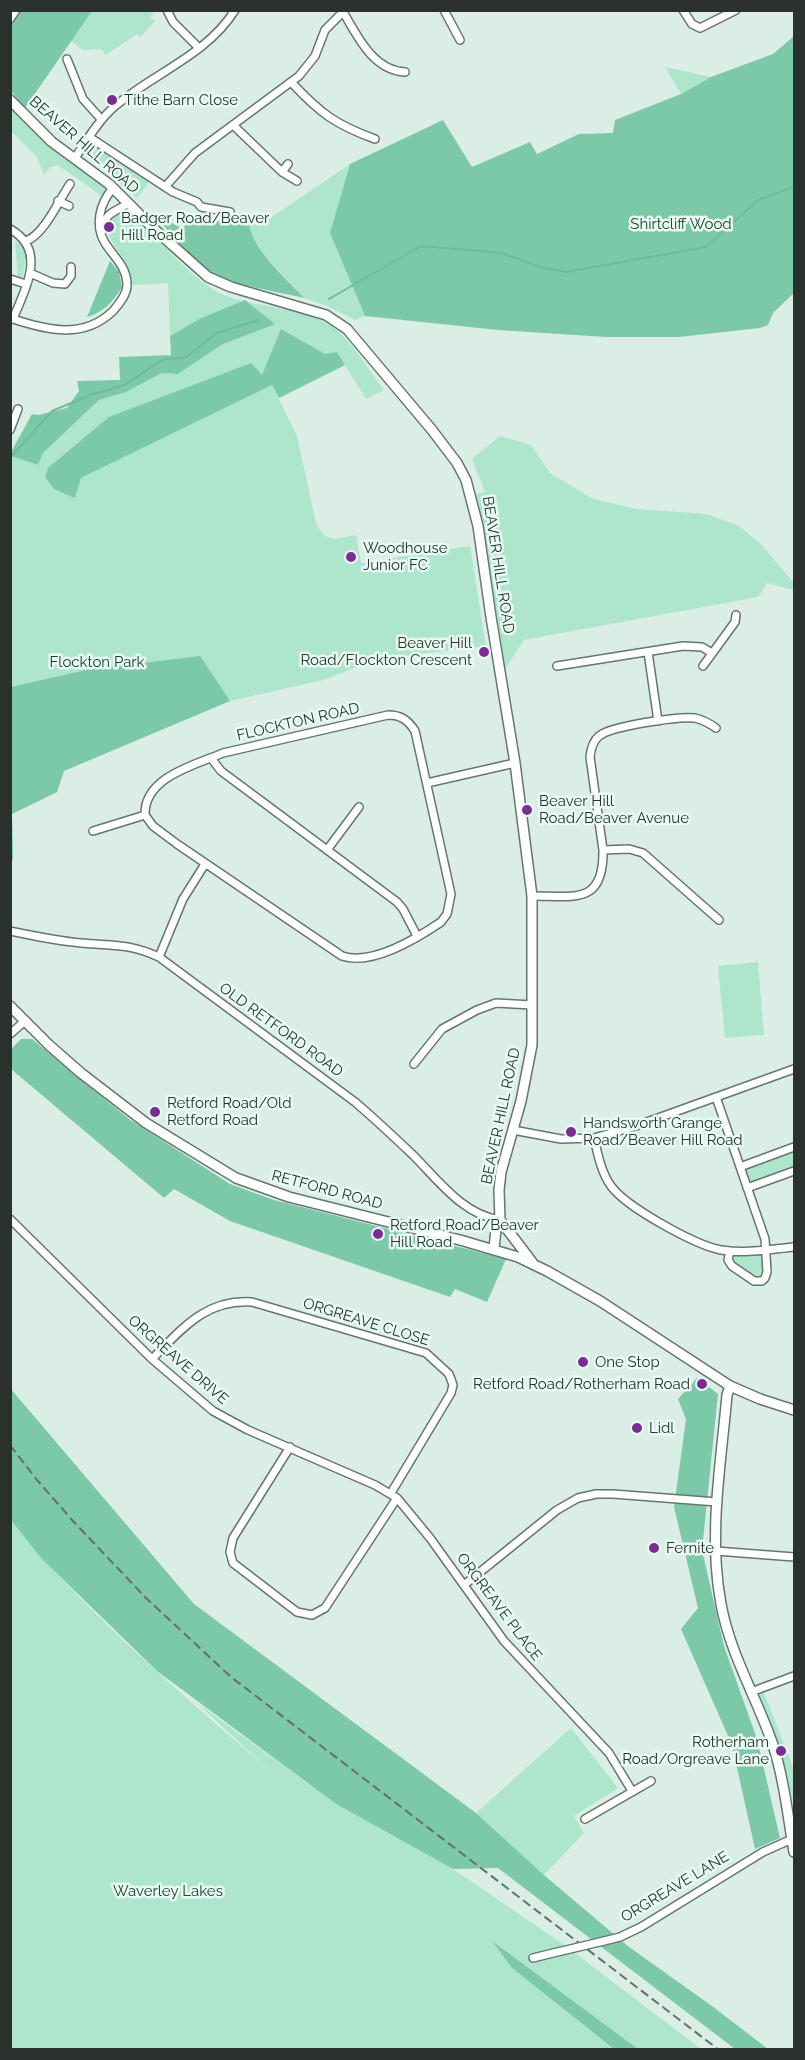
<!DOCTYPE html>
<style>
body{margin:0}
#map{position:relative;width:805px;height:2060px;overflow:hidden;background:#dbeee5;font-family:Raleway,sans-serif}
canvas{display:block}
.frame{position:absolute;inset:0;border:12px solid #2a312e;pointer-events:none}
</style>
<div id="map">
<canvas width="805" height="2060"></canvas>
<div class="frame"></div>
</div>
<script>
const ctx = document.querySelector('canvas').getContext('2d');
ctx.lineJoin = 'round';
function paint(path, color) { ctx.fillStyle = color; ctx.fill(path, 'evenodd'); }
function trace(path, color, width, dash) { ctx.strokeStyle = color; ctx.lineWidth = width; ctx.lineCap = dash ? 'butt' : 'round'; ctx.setLineDash(dash || []); ctx.stroke(path); }
function write(font, color, halo, rows, align = 'center') {
  ctx.font = font + ' Raleway,sans-serif'; ctx.lineWidth = 5; ctx.setLineDash([]); ctx.textBaseline = 'middle'; ctx.strokeStyle = halo; ctx.fillStyle = color; for (const [text, x, y, turn = 0] of rows) {
    ctx.save(); ctx.translate(x, y); ctx.rotate((+turn || 0) * Math.PI / 180); ctx.textAlign = isNaN(turn) ? turn : align; if (halo) ctx.strokeText(text, 0, 0); ctx.fillText(text, 0, 0); ctx.restore();
  }
}
paint(new Path2D(`
 M92,10l63,1 -5,6 5,4 -15,16 -3,-3 -31,21 -5,-6 -18,1 -12,-9z
 M665,67l46,10 -30,17z
 M10,107l43,40 48,35 4,7 -3,7 -44,-31 -8,2 -6,8 -7,-18 -26,-26z
 M90,144l7,2 52,36 -12,16 -51,-44 -1,-7z
 M350,164l-20,69 35,83 -10,4 -28,-14 -23,-8 -41,-45 -13,-19 -1,-10 11,1z
 M127,212l8,4c25,25 62,70 94,81 35,12 86,10 113,38 16,16 28,37 42,55l-18,9 -29,-47 -12,3 -43,-26 -20,47 -217,101 9,11 21,9 6,-19 191,-93 25,51 19,87c11,22 19,15 40,12l5,28 109,-17 16,100 -108,13 -55,21 -93,21 -121,49 -45,21 -7,21 -45,22 1,46 -2,-1 -1,-403 28,9 5,-12 56,-53 27,-8 36,-19 16,1 43,-29 54,-21 -30,-24 -44,18 -31,18 -2,-53 -35,2c-2,-9 -5,-19 -10,-27 -12,-18 -30,-40 4,-46z
 M15,242l9,2 2,11 -3,21 -5,1z
 M500,436l31,9 19,28 41,25 45,11 71,5 32,12 21,17 34,40v7l-27,-7 -9,14 -234,43 -19,29 -22,-145 -7,-30 9,-2 -13,-33z
 M758,962l6,73 -39,3 -7,-72z
 M794,1151v18l-41,14 -4,-2 -3,-8 2,-5z
 M733,1255h26l5,5 1,12 -5,6h-5l-22,-15 -2,-5z
 M11,1520c75,94 170,173 260,252l-75,-70 140,102 117,65 110,75 138,105h-63l-144,-106 18,25 102,81h-603z
 M764,1693l30,77v33l-35,-108z
 M571,1728l47,60 -44,28 10,17 -40,42 -68,-62z`), '#ade6cd');
paint(new Path2D(`
 M17,11h75l-67,97 -14,-17v-71z
 M794,36v257l-21,20 -5,12 -8,3 -81,9h-73l-108,-7 -133,-14 -35,-83 20,-69 93,-44 29,47 58,-25 7,12 42,-20 34,-1 2,-13 66,-26 30,-17 62,-23z
 M155,216l28,12 6,-9 60,5c3,25 38,55 55,74 -25,-6 -67,-12 -89,-24 -17,-8 -46,-43 -60,-58z
 M110,261l9,11 3,15c-9,15 -18,25 -35,30z
 M245,300l30,24 -54,21 -43,29 -16,-1 -36,19 -27,8 -56,53 -5,12 -27,-9v-4l21,-38 6,1 29,-7 12,-17 -2,-10 43,-1 -1,-23 52,-2 -1,-19 31,-18z
 M281,329l44,25 12,-2 8,13 -66,33 -7,-13 -191,93 -6,20 -21,-9 -9,-12 3,-9 61,-51 142,-54 11,12z
 M200,656l30,45 -166,70 -7,21 -45,22 1,46 -2,-1v-172l75,-17z
 M21,1039h11l97,80 101,65 44,16 232,59 -19,43 -32,-13 -5,8 -220,-76 -56,-32 -10,9 -153,-129v-20z
 M697,1378l21,16 -16,156 22,96 33,93 23,99 -25,11 -23,-104 -51,-116 17,-21 -24,-101 12,-88 -8,-20z
 M10,1388l184,216 282,209 68,62 85,72 83,59 56,43h-33l-237,-181 -45,1 -117,-65 -179,-133 -116,-113 -30,-38z
 M492,1941l146,108h-24l-102,-81z`), '#7bc9a9');
trace(new Path2D(`
 M329,299l92,-53 80,7 39,14 26,5 140,-25 52,-47 36,-13
 M10,458l42,-47 38,-16 37,-11 34,-24 25,-3 31,-24 42,-13`), '#6dbc9c', 2);
const minor = new Path2D(`
 M167,10l6,12 26,26
 M342,10c15,25 30,60 63,62
 M444,10l16,30
 M683,10l9,14 8,4 36,-18
 M10,19l6,-9
 M67,59l16,40 18,20
 M292,83c28,30 44,42 83,56
 M233,125l49,47 15,9
 M89,137l84,55 24,10 4,5 29,5
 M75,158c12,-18 23,-37 40,-52 39,-33 92,-51 120,-96
 M282,172l6,-8
 M165,187l30,-34 104,-77 16,-20 10,-26 18,-18
 M58,201l11,5
 M10,229c38,21 15,60 3,90
 M102,231c4,-21 13,-18 26,-28
 M26,241c18,-6 33,-41 44,-57
 M30,273l23,10 12,1 6,-8v-9
 M10,279l16,5
 M10,318c36,12 73,22 103,-7 7,-8 15,-18 14,-28 -1,-17 -13,-26 -22,-40 -11,-18 -5,-40 8,-55
 M10,430l8,-21
 M648,652l10,69
 M557,666l126,-20 19,1 10,6
 M703,666l32,-44 1,-7
 M388,715c13,0 20,5 27,16l36,163 -4,20 -6,8c-25,17 -69,44 -99,34l-165,-112 -24,-18 -8,-11c-1,-38 50,-50 78,-62z
 M211,758l10,13 176,131 6,7 14,27
 M427,783l88,-20
 M93,831l52,-16
 M327,850l32,-43
 M603,850l26,-1 14,4 76,67
 M532,896c43,0 72,9 71,-46l-13,-93c1,-9 3,-16 9,-21 12,-10 80,-20 96,-18 8,2 14,5 21,10
 M10,931c24,5 47,10 71,12 32,3 47,0 78,14l196,145c20,17 39,35 58,53 25,25 50,60 87,65
 M159,957l24,-58 22,-35
 M10,1034l15,-13
 M414,1064l28,-35 35,-19 19,-7 36,2
 M716,1097l49,142 2,33 -2,6 -3,3h-8l-22,-15 -4,-6 2,-9
 M513,1130l48,9 33,-1 39,-11 161,-58
 M594,1138c4,17 7,34 17,48 15,21 84,59 110,64 23,4 50,-1 73,-3
 M740,1167l54,-20
 M747,1188l47,-17
 M10,1219l142,140 61,52 35,19 127,55 22,13 33,40 74,103 105,112 23,38
 M152,1359c30,-30 53,-60 100,-57l174,51 23,21 4,11 -2,8 -60,100
 M290,1447l-57,91 -3,14 3,11 64,49 15,3 13,-7 72,-110
 M716,1551l78,6
 M464,1585l93,-75 21,-12 18,-4h17l104,8
 M751,1692l43,-16
 M585,1819l66,-38
 M604,1941l16,-4 21,-10 122,-75 29,-13
 M533,1958l16,-4`);
const secondary = new Path2D(`
 M10,100l42,42 57,42 43,43 56,50 23,10 95,28 21,14 85,101 25,33 9,17 12,46 13,91 24,146 17,133v149l-11,56 -20,71 -2,18 1,30 -4,9 -2,20
 M10,1006l39,39 32,28 65,50 90,55 53,19 171,43 58,17 29,14 53,30 130,85 30,13 34,11
 M500,1220l32,42
 M730,1386l-3,9c-6,69 -19,140 -6,209 9,50 36,94 52,141 11,34 15,72 21,107`);
trace(minor, '#66766f', 10);
trace(secondary, '#66766f', 12);
trace(minor, '#fff', 7);
trace(secondary, '#fff', 9);
trace(new Path2D(`
 M10,1445l27,35 36,41 73,77 85,79 488,373`), '#646f6a', 2, [9, 4.5]);
const minorBridge = new Path2D(`
 M549,1954l55,-13`);
trace(minorBridge, '#66766f', 10, []);
trace(minorBridge, '#fff', 7);
for (const [x, y, r, color] of [
 [112,100,6,"#7d2a99"],
 [109,227,6,"#7d2a99"],
 [351,557,6,"#7d2a99"],
 [484,652,6,"#7d2a99"],
 [527,810,6,"#7d2a99"],
 [155,1112,6,"#7d2a99"],
 [571,1132,6,"#7d2a99"],
 [378,1234,6,"#7d2a99"],
 [583,1362,6,"#7d2a99"],
 [702,1384,6,"#7d2a99"],
 [637,1428,6,"#7d2a99"],
 [654,1548,6,"#7d2a99"],
 [781,1751,6,"#7d2a99"]
]) { const dot = new Path2D(); dot.arc(x, y, r, 0, 2 * Math.PI); ctx.fillStyle = color; ctx.fill(dot); trace(dot, '#e8fbf2', 2); }
write('15px', '#2a312e', '#e8fbf2', [
 ["Tithe Barn Close",124,100],
 ["Badger Road/Beaver",121,218],
 ["Hill Road",121,235],
 ["Woodhouse",363,548],
 ["Junior FC",363,565],
 ["Beaver Hill",472,643,"right"],
 ["Road/Flockton Crescent",472,660,"right"],
 ["Beaver Hill",539,801],
 ["Road/Beaver Avenue",539,818],
 ["Retford Road/Old",167,1103],
 ["Retford Road",167,1120],
 ["Handsworth Grange",583,1123],
 ["Road/Beaver Hill Road",583,1140],
 ["Retford Road/Beaver",390,1225],
 ["Hill Road",390,1242],
 ["One Stop",595,1362],
 ["Retford Road/Rotherham Road",690,1384,"right"],
 ["Lidl",649,1428],
 ["Fernite",666,1548],
 ["Rotherham",769,1742,"right"],
 ["Road/Orgreave Lane",769,1759,"right"]
], 'left');
write('15px', '#2a312e', '#e8fbf2', [
 ["BEAVER HILL ROAD",84,145,41],
 ["BEAVER HILL ROAD",498,565,81],
 ["FLOCKTON ROAD",298,722,-13],
 ["OLD RETFORD ROAD",281,1030,36],
 ["BEAVER HILL ROAD",501,1116,-78],
 ["RETFORD ROAD",327,1190,15],
 ["ORGREAVE CLOSE",366,1322,17],
 ["ORGREAVE DRIVE",178,1360,41],
 ["ORGREAVE PLACE",499,1607,53],
 ["ORGREAVE LANE",675,1887,-31]
]);
write('15px', '#1d4033', '#e8fbf2', [
 ["Shirtcliff Wood",681,224],
 ["Flockton Park",97,662],
 ["Waverley Lakes",168,1891]
]);
</script>
